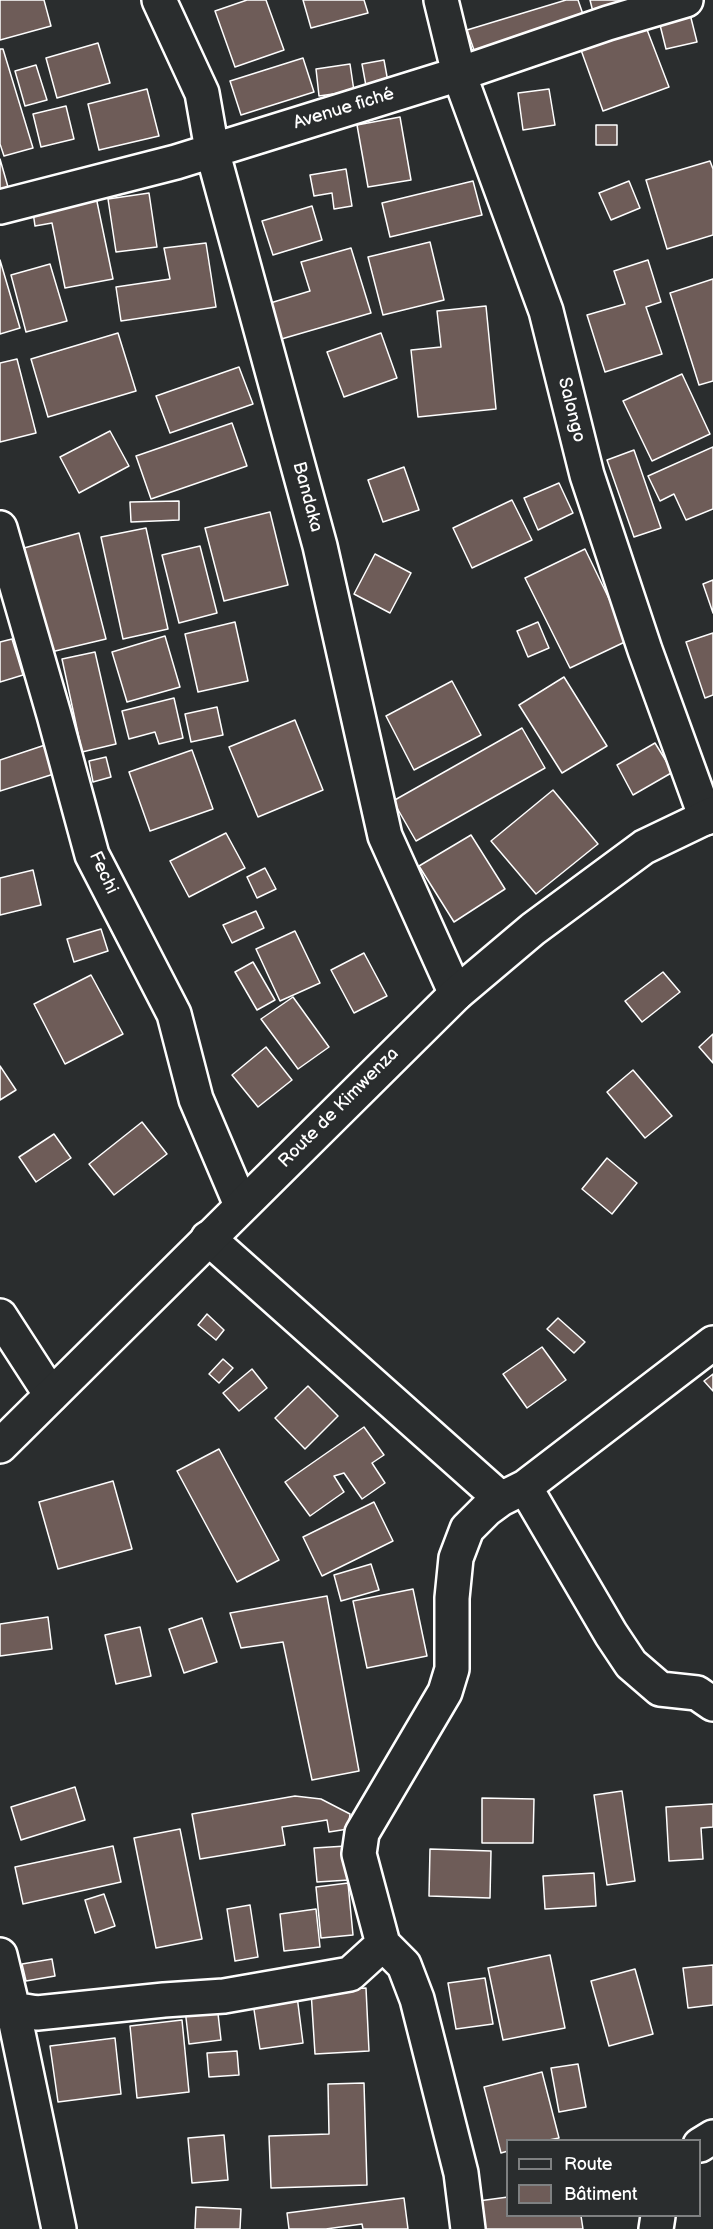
<!DOCTYPE html>
<meta charset="utf-8">
<style>
body{margin:0}
#map{position:relative;width:713px;height:2229px;overflow:hidden;background:#2a2d2e;font-family:"Balsamiq Sans",sans-serif}
canvas{display:block}
.legend{position:absolute;left:506px;top:2139px;width:195px;height:78px;box-sizing:border-box;background:#2a2d2e;border:2px solid #7f8182;margin:0;padding:8px 10px;list-style:none;font-size:18px;color:#fff}
.legend li{display:flex;align-items:center;gap:12px;height:30px}
.legend b{width:30px;border:2px solid #7f8182}
</style>
<div id="map">
<canvas width="713" height="2229"></canvas>
<ul class="legend">
<li><b style="height:8px;background:#2a2d2e"></b>Route</li>
<li><b style="height:16px;background:#6e5c58"></b>Bâtiment</li>
</ul>
</div>
<script>
const ctx = document.querySelector('canvas').getContext('2d');
ctx.lineJoin = 'round';
function paint(path, color) { ctx.fillStyle = color; ctx.fill(path, 'evenodd'); }
function trace(path, color, width, dash) { ctx.strokeStyle = color; ctx.lineWidth = width; ctx.lineCap = dash ? 'butt' : 'round'; ctx.setLineDash(dash || []); ctx.stroke(path); }
function write(font, color, halo, rows, align = 'center') {
  ctx.font = font + ' "Balsamiq Sans",sans-serif'; ctx.lineWidth = 4.5; ctx.setLineDash([]); ctx.textBaseline = 'middle'; ctx.strokeStyle = halo; ctx.fillStyle = color; for (const [text, x, y, turn = 0] of rows) {
    ctx.save(); ctx.translate(x, y); ctx.rotate((+turn || 0) * Math.PI / 180); ctx.textAlign = isNaN(turn) ? turn : align; if (halo) ctx.strokeText(text, 0, 0); ctx.fillText(text, 0, 0); ctx.restore();
  }
}
const building = new Path2D(`
 M0,0h44l7,26 -51,14z
 M247,0h19l18,50 -49,17 -20,-56z
 M303,0h61l4,13 -57,15z
 M566,0h12l7,20 -110,33 -8,-23z
 M590,0h51l-48,12z
 M690,14l7,28 -31,7 -7,-28z
 M646,27l23,60 -66,24 -22,-61z
 M98,43l12,40 -53,15 -11,-40z
 M0,49h3l30,99 -29,8 -4,-12z
 M303,58l11,34 -73,23 -11,-34z
 M384,60l4,22 -22,4 -4,-22z
 M350,64l4,27 -35,5 -3,-27z
 M36,65l11,35 -22,6 -10,-35z
 M147,89l12,47 -60,14 -11,-46z
 M549,89l6,36 -32,5 -5,-37z
 M66,106l8,33 -33,8 -8,-33z
 M400,117l11,63 -43,7 -11,-62z
 M596,125h21v20h-21z
 M0,159l8,28 -8,2z
 M710,161l3,8v66l-46,14 -21,-69z
 M346,169l6,37 -18,3 -2,-16 -18,3 -4,-21z
 M473,181l9,34 -92,22 -8,-34z
 M629,181l11,27 -29,12 -12,-27z
 M95,192l18,87 -48,9 -13,-65 -17,3 -3,-21z
 M149,193l8,54 -41,5 -8,-53z
 M312,206l10,34 -49,15 -11,-34z
 M430,242l14,58 -61,15 -15,-58z
 M206,243l10,64 -95,14 -5,-34 54,-8 -6,-31z
 M351,248l20,65 -93,27 -11,-36 43,-13 -9,-29z
 M0,260l20,68 -20,6z
 M648,260l13,42 -15,5 16,47 -57,18 -18,-57 38,-11 -11,-33z
 M50,264l17,57 -41,11 -15,-57z
 M713,279v102l-14,4 -29,-92z
 M486,306l10,103 -78,8 -7,-67 30,-3 -4,-36z
 M118,333l18,58 -88,26 -17,-58z
 M381,333l16,45 -53,19 -17,-45z
 M17,359l19,74 -36,9v-79z
 M239,367l14,37 -83,29 -14,-37z
 M682,374l28,60 -58,27 -29,-60z
 M232,423l15,43 -96,33 -15,-43z
 M110,431l19,35 -50,27 -19,-36z
 M713,447v62l-27,11 -12,-26 -14,7 -12,-25z
 M634,450l27,78 -27,9 -27,-77z
 M404,467l15,43 -36,12 -15,-42z
 M559,483l14,30 -35,17 -14,-32z
 M512,500l20,40 -60,28 -19,-40z
 M179,501v19l-48,2 -1,-20z
 M270,512l18,73 -64,16 -19,-73z
 M146,528l22,101 -45,10 -22,-102z
 M79,533l27,106 -55,13 -27,-104z
 M200,546l17,67 -38,10 -17,-68z
 M585,549l44,91 -59,28 -45,-90z
 M375,554l36,19 -21,40 -36,-19z
 M713,580v33l-10,-29z
 M235,622l13,59 -50,11 -13,-58z
 M538,622l11,26 -21,9 -11,-26z
 M713,633v62l-8,3 -19,-56z
 M165,636l15,51 -53,15 -15,-50z
 M12,639l11,36 -23,7v-40z
 M95,652l21,92 -34,8 -20,-93z
 M564,677l43,69 -45,27 -43,-68z
 M452,681l29,54 -67,35 -28,-54z
 M174,698l9,40 -24,6 -4,-12 -26,7 -7,-28z
 M217,707l6,28 -32,7 -6,-28z
 M295,720l28,70 -65,27 -29,-70z
 M522,728l23,40 -129,73 -23,-40z
 M655,743l18,29 -40,23 -16,-30z
 M48,744l9,29 -57,18v-31z
 M192,750l21,59 -63,22 -21,-59z
 M106,757l5,20 -18,5 -4,-21z
 M553,790l45,54 -62,50 -45,-53z
 M226,833l19,35 -56,29 -19,-36z
 M471,835l34,54 -51,33 -35,-56z
 M265,868l11,21 -19,9 -10,-21z
 M33,870l8,35 -41,10v-37z
 M256,911l8,17 -32,15 -9,-18z
 M101,929l7,22 -34,11 -7,-23z
 M295,931l25,52 -40,18 -24,-52z
 M364,953l23,43 -33,17 -23,-43z
 M253,962l22,38 -18,10 -22,-38z
 M663,972l17,20 -38,30 -17,-21z
 M91,975l32,59 -58,30 -31,-60z
 M293,997l36,50 -31,22 -37,-50z
 M713,1034v29l-14,-16z
 M266,1047l26,33 -34,27 -26,-32z
 M0,1066l16,24 -16,10z
 M633,1070l39,46 -27,22 -38,-46z
 M142,1122l25,32 -53,41 -25,-31z
 M54,1134l17,24 -35,24 -17,-25z
 M607,1158l30,25 -25,31 -30,-25z
 M207,1314l17,16 -8,10 -18,-15z
 M558,1318l27,24 -11,11 -27,-24z
 M542,1347l24,33 -39,28 -24,-34z
 M223,1359l10,9 -14,15 -10,-9z
 M252,1369l15,19 -28,23 -16,-18z
 M713,1374v17l-9,-10z
 M308,1386l30,30 -33,33 -30,-31z
 M364,1427l20,28 -12,8 13,20 -23,16 -18,-26 -10,3 10,16 -34,24 -25,-34z
 M219,1449l60,111 -42,22 -60,-111z
 M113,1481l19,68 -74,20 -19,-67z
 M374,1502l19,39 -71,35 -19,-39z
 M371,1564l8,26 -38,11 -7,-26z
 M413,1589l14,67 -60,12 -14,-67z
 M327,1596l32,175 -47,9 -29,-138 -42,6 -11,-35z
 M48,1617l4,32 -52,7v-32z
 M202,1618l15,44 -33,11 -15,-44z
 M140,1627l11,49 -35,8 -11,-49z
 M75,1787l10,33 -64,20 -10,-33z
 M622,1791l13,90 -28,4 -13,-90z
 M295,1796l26,3 29,15 -2,15 -19,3 -2,-12 -45,7 3,18 -85,14 -8,-45z
 M482,1798l52,1 -1,44h-51z
 M713,1804v23l-12,1 2,31 -34,2 -3,-54z
 M180,1829l22,110 -46,9 -22,-110z
 M113,1846l8,36 -98,22 -8,-37z
 M346,1846l3,34 -32,2 -3,-34z
 M430,1849l61,2 -1,47 -61,-2z
 M594,1873l2,33 -51,3 -2,-33z
 M348,1883l5,52 -32,3 -5,-51z
 M104,1894l11,32 -20,7 -10,-33z
 M250,1905l8,52 -23,4 -8,-52z
 M316,1909l4,38 -36,4 -4,-37z
 M550,1955l15,73 -62,12 -15,-72z
 M52,1959l3,17 -29,5 -4,-17z
 M713,1965v40l-25,3 -5,-40z
 M635,1969l18,65 -44,12 -18,-65z
 M485,1978l8,46 -37,5 -8,-46z
 M366,1988l3,63 -54,3 -4,-63z
 M297,1996l6,47 -43,6 -7,-46z
 M217,2005l4,35 -32,4 -4,-35z
 M182,2020l7,72 -52,6 -7,-72z
 M115,2038l6,56 -63,8 -8,-56z
 M237,2051l2,24 -30,2 -2,-24z
 M578,2064l8,43 -27,5 -8,-44z
 M542,2072l17,66 -10,2h-41v11l-7,2 -17,-66z
 M364,2083l3,102 -96,3 -2,-52 60,-2 -1,-50z
 M224,2135l4,45 -36,3 -4,-45z
 M508,2197v19h73l2,13h-108l-4,-27z
 M404,2198l4,31h-45l-1,-5 -36,5h-37l-2,-16z
 M196,2207l45,2 -1,20h-45z`);
paint(building, '#6e5c58');
trace(building, '#fff', 1.5);
const minor = new Path2D(`
 M159,0l43,93 10,57 108,396 65,290 71,158
 M441,0l18,74 87,237 41,164 58,175 61,168
 M0,207l176,-45 283,-88 149,-51 78,-23
 M0,528l54,187 38,140 82,159 22,85 45,106
 M208,1238l293,261
 M0,1316l51,79
 M525,1487l86,147 20,30 29,25 37,4 16,11
 M0,1955l13,54 46,220
 M13,2009l24,4 127,-13 60,-4 126,-22 33,-30
 M700,2145l13,-8
 M468,2229l-7,-56 -44,-174 -13,-34 -21,-21 -24,-90 3,-21 83,-141 7,-23v-71l4,-40 11,-29 19,-19 15,-11 24,-12 188,-144
 M656,2229l2,-13`);
const tertiary = new Path2D(`
 M0,1446l456,-452 77,-65 111,-82 69,-33`);
trace(minor, '#fff', 38);
trace(tertiary, '#fff', 38);
trace(minor, '#2a2d2e', 33);
trace(tertiary, '#2a2d2e', 33);
write('18px', '#fff', '#2a2d2e', [
 ["Avenue fiché",344,109,-17],
 ["Salongo",571,410,76],
 ["Bandaka",307,497,75],
 ["Fechi",103,873,65],
 ["Route de Kimwenza",339,1108,-45]
]);
</script>
